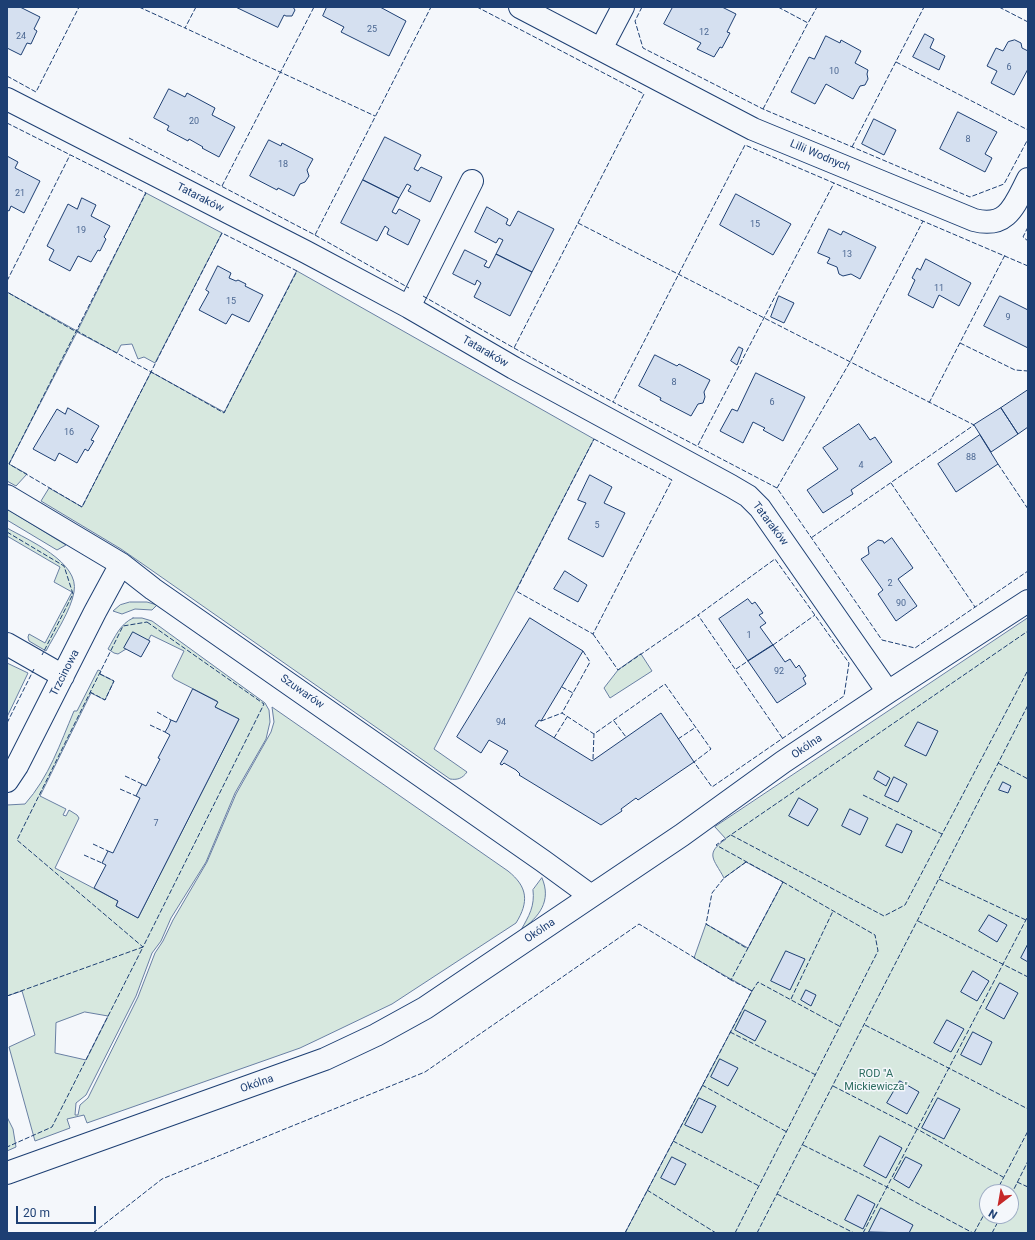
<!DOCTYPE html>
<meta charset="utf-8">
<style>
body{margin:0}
#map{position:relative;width:1035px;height:1240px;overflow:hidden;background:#f4f7fb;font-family:Roboto,sans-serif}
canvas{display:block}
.frame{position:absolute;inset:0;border:8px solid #1d3f73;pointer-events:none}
.north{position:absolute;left:979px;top:1184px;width:40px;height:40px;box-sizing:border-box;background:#f4f7fb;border:1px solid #9eadc5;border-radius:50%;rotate:211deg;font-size:11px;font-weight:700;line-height:16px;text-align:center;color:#1d3f73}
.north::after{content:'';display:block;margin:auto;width:14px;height:18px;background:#c62828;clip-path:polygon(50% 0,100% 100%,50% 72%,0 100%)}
.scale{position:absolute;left:16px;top:1206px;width:80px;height:18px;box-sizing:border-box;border:2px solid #1d3f73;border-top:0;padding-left:5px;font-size:12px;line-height:14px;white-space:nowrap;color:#1d3f73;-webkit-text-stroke:3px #f4f7fb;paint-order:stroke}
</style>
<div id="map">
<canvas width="1035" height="1240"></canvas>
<div class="frame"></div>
<div class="north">N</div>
<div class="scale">20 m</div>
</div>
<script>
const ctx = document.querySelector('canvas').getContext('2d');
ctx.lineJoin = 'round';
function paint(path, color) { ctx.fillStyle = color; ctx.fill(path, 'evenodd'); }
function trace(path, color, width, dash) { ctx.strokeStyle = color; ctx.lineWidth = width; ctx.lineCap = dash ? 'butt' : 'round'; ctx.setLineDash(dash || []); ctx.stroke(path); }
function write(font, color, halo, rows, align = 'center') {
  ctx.font = font + ' Roboto,sans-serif'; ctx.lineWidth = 3; ctx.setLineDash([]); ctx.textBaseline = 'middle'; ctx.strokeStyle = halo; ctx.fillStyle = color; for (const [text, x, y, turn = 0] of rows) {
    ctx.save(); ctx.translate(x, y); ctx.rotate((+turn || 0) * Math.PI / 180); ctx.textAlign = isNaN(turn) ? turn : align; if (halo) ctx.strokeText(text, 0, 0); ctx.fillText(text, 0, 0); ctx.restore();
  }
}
const green = new Path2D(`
 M146,193l76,40 -67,130 -11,-6 -6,2 -6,-15 -11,1 -4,8 -40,-21 -68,132 18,10 -11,12 -9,-5v-189l70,39z
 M297,271l297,168 -160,310 33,23c-5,7 -10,8 -17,7l-303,-212 -26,-18 -80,-48 8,-13 33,19 69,-135 73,40z
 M7,509l59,36 -9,5 -50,-30z
 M7,528c21,12 73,34 67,64 -3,18 -19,42 -28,59l-17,-10 -1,-4 1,-3 16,9 27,-51 -18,-10 6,-15 -53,-31z
 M130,602h17l10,3 -5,5 -17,-1 -13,5 -9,-3 7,-6z
 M133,618h9l10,3 113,82 4,7 1,12 -4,17 -31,54 -29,69 -35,56 -10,23 -9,12 -16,43 -50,99 -10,8 -1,12h3l2,-10 8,-7 50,-101 17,-44 8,-12 10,-21 34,-58 29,-68 35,-62 3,-10 -2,-15 236,164c20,16 21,31 8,52l-124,81 -73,35 -19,9 -213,75 -3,-8 -17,4 3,9 -35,13 -26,-94 26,-12 -13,-44 -15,5v-191l18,-1c24,-27 35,-60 49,-93h3l21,-41 3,1 -1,3 14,7 -9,19 -14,-7 -51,103 26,13 -3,6 3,1 3,-6 8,5 2,3 -24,50 63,33 -2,5 22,12 101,-199 -24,-12 2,-6 -43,-22 -2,-3 12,-25 -33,-16 -3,6 -22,8 -8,5 -4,-1 -6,-4c7,-12 12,-25 25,-31zM85,1012l23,4 -22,44 -31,-7 1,-30z
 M1028,618v615h-403l127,-242 -58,-33 12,-34 42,24 35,-66 -37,-20 -22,16c-10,-19 -20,-24 2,-39l-11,-12zM987,1192h24v24h-24z
 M641,654l11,17 -42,27 -6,-10 14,-18z
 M7,663l21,10 -21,44z
 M542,878c10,23 -3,39 -21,52 8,-14 14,-24 12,-40z
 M7,1117l6,12 3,18 -9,4z`);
paint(green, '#d7e8df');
trace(green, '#687fa3', 1);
const building = new Path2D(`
 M7,7h13l20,10 -6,12 3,2 -6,13 -4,-1 -6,12 -14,-7z
 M236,7h57l2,3 -3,6h-6l-2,-1 -6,12z
 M327,7h53l26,14 -17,35 -48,-24 3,-5 -21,-11z
 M673,7h49l14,7 -9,18 3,1 -8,15 -2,-1 -6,10 -17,-8 4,-6 -37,-19z
 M925,34l9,5 -4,9 15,8 -6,14 -26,-13z
 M826,36l14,7 1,-3 20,11 -6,12 13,7 -1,4 1,5 -3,6 -5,1 -7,13 -27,-15 -11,20 -24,-12 18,-35 5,2z
 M1015,40l6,3 1,5 6,3v18l-14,26 -23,-12 6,-12 -10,-5 9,-18 7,3 5,-9z
 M169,89l16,8 2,-4 28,15 -3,7 23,12 -16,30 -17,-9 1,-1 -14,-8 -1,2 -21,-11 2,-4 -15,-8z
 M958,112l39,20 -12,22 7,4 -7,14 -45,-23z
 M874,119l22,11 -12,25 -22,-11z
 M385,137l36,18 -7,14 4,2 3,-4 21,10 -12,25 -22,-11 3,-5 -4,-2 -8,14 -36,-18z
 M269,140l12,6 1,-3 31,16 -6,11 2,6 -4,6 -5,2 -6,12 -16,-8 -1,2 -27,-14z
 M7,156l11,6 -3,6 25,13 -16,32 -13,-7 -2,5 -2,-1z
 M363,180l36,18 -7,14 4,2 3,-5 21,11 -12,25 -21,-11 2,-5 -4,-3 -8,15 -36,-18z
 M736,194l55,30 -18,31 -53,-30z
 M82,198l14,7 -5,11 19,10 -6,11 2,2 -6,12 -2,-1 -7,12 -13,-6 -8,15 -21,-11 5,-10 -7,-4 21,-42 9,5z
 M487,207l21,12 -2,5 4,2 8,-15 36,18 -22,43 -36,-18 7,-14 -4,-2 -3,5 -21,-11z
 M829,229l12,6 2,-4 33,16 -16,32 -9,-5 -8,2 -4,-2 -2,-7 -10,-4 3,-5 -12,-5z
 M465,250l22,11 -3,5 5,2 7,-14 36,18 -22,44 -36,-19 7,-14 -4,-3 -2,5 -22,-11z
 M926,259l45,24 -12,23 -20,-11 -6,13 -25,-13 7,-15 -3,-2 5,-10 3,2z
 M218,266l13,7 -2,5 7,3 2,-1 8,4 -1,2 18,9 -14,27 -17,-8 -6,10 -27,-14 10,-18 -3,-2z
 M779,296l15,7 -10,20 -13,-6z
 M1000,296l28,14v38l-44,-22z
 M739,347l4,2 -6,16 -6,-4z
 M655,355l22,11 2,-2 31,16 -6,12 1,5 -2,6 -5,1 -7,12 -31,-16 1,-2 -22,-12z
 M756,373l49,24 -22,44 -20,-11 2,-2 -12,-6 -10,21 -23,-12 12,-22 5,2z
 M1028,390v37l-10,7 -17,-26z
 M68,408l31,18 -8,14 3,1 -6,10 -3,-2 -8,14 -18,-10 -4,8 -22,-12 24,-40 8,5z
 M1001,408l17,26 -27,18 -17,-27z
 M859,424l11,16 5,-3 17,25 -41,28 2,4 -30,19 -16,-23 31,-21 -15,-21z
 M980,435l18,29 -42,28 -18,-28z
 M590,475l22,12 -8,16 21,10 -22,44 -35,-18 18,-36 -8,-3z
 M892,538l21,30 -15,11 19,27 -21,15 -18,-27 5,-4 -22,-31 8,-5 -1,-7 10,-7 5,1 1,2z
 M565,571l22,14 -9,17 -24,-13z
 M748,599l4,5 3,-2 8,11 -4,2 7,8 -6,4 13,18 -25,16 -29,-42z
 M530,618l53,33 -42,70 -2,-1 -4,6 57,35 69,-48 33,49 -56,38 -2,-2 -15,11 1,2 -21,14 -82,-50 1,-1 -4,-4 -12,-7 -2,2 -2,-1 8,-13 -19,-11 -8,13 -24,-16z
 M133,632l17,9 -9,16 -17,-9z
 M773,645l12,17 5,-3 6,9 3,-3 7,11 -3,2 3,6 -29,19 -29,-42z
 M193,689l25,13 -3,5 24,12 -101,199 -22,-12 2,-5 -24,-13 12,-23 -4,-2 6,-12 5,2 27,-55 -4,-2 6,-12 4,2 14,-27 -2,-1 12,-23 -5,-3 3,-5 3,-7 5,2z
 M918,722l20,9 -12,25 -21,-10z
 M878,771l12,7 -4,8 -12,-7z
 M894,777l13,7 -9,18 -13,-6z
 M1003,782l8,4 -3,7 -9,-3z
 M799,798l19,11 -10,17 -19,-10z
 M850,809l18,9 -8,17 -18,-9z
 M897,824l15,7 -10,22 -16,-7z
 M989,915l18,10 -10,17 -18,-11z
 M1028,944v18l-7,-4z
 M786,951l19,8 -15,31 -19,-9z
 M973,971l16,10 -12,20 -16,-9z
 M1000,983l18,10 -14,26 -18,-10z
 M806,990l10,5 -5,11 -10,-6z
 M745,1010l21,11 -11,20 -20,-11z
 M947,1020l17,9 -13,23 -17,-9z
 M973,1032l19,10 -11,23 -20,-10z
 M720,1059l18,9 -10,18 -17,-9z
 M900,1081l19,11 -12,22 -20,-11z
 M699,1098l17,8 -14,27 -17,-8z
 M938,1098l22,11 -16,30 -22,-11z
 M880,1136l22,12 -16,30 -22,-12z
 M672,1157l14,7 -11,21 -14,-7z
 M906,1157l16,8 -13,23 -15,-9z
 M858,1195l17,9 -12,25 -18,-9z
 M881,1208l32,17 -4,8 -40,-1z`);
paint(building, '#d5e0f0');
trace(building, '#1d3f73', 1);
const minor = new Path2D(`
 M520,7l233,122 221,91c34,9 41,-16 54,-41
 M601,49l22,-42
 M7,99l299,153 103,55 105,61 217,118 17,10 12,12 128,184
 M409,307l63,-126
 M7,496l114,68 32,25 390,272 48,35
 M7,644l56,32
 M7,781l10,-15 78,-154 26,-48
 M7,1173l318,-114 51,-24 49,-27 257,-173 101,-73 105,-70 140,-91`);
trace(minor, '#1d3f73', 24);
trace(minor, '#f4f7fb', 22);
trace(new Path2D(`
 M139,7l46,21
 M196,7l-11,21 190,88
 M642,7l-7,14 8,27 120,61 207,88 34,-13 24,-45
 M778,7l30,16 9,-16
 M999,7l29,15
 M896,62l132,68
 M7,76l29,16 43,-85
 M763,109l45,-86
 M7,123l139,70 -137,271 73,43 69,-135 10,-20 61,-119 75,38 -73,142 -69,-39 -4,-2 -74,-41 -4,-1 -66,-38
 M129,138l186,97 116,-228
 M852,147l72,-140
 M222,186l92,-179
 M578,223l396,202 -163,113
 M1028,227l-5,10 5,4
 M315,235l94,53
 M1028,266l-283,-121 -132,257 164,86 105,152 33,8 113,-77
 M7,281l63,-126
 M423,296l91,52 130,-254 -167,-87
 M960,343l55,27 13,1
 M514,348l99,54
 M929,403l76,-148
 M594,439l78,41 -79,154 -77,-43z
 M698,445l136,-262
 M998,464l30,45
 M891,483l84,124
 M777,488l73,-126 73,-141
 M7,532l57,34 9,28 -31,61
 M147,622l117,82 -121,243 -126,-107 106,-214z
 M593,634l25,36 80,-55
 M773,645l42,-30
 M583,651l7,11 -28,51 32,21 71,-50 46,65 -17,13 18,25 132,-91 5,-33 -74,-104 -77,56 85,124
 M736,669l12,-8
 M562,687l11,6
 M90,692l15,8 9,-19 -14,-7
 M157,712l14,8
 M541,721l21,-8
 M614,721l12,16
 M7,723l27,-54
 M150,725l15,7
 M554,738l13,-21
 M678,739l18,-12
 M593,759l1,-25
 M998,763l30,16
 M125,776l17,8
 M120,789l16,7
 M863,795l79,39
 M731,835l153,81 21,-11 123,-235
 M93,844l15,7
 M84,855l18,8
 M746,862l-22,16 -12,15 -6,31 42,25
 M939,879l89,42
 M918,921l110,56
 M752,991l6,-9 83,45
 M7,996l136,-49 -91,180 -45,20
 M791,999l42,-88
 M865,1025l163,84
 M730,1032l86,43
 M702,1085l85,47
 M833,1086l84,43 86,48
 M673,1141l86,45
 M803,1145l84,42 86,46
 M1017,1182l11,5
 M647,1190l69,43
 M996,1192l32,-61
 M777,1194l77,39
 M1011,1195l17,-34
 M93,1233l69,-54 263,-107 214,-148 92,56
 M625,1233l127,-242 -21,-11 52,-98 -67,-37 312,-214
 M735,1233l143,-282 -3,-16 -92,-53
 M757,1233l271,-528
 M863,1233l165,-317
 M974,1233l13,-24
 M992,1233l9,-17`), '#1d3f73', 1, [5, 2]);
write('9px', '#4b6792', null, [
 ["25",372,30],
 ["12",704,33],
 ["24",21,37],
 ["6",1009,68],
 ["10",834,72],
 ["20",194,122],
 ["8",968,140],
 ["18",283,165],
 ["21",20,194],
 ["15",755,225],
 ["19",81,231],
 ["13",847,255],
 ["11",939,289],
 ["15",231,302],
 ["9",1008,318],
 ["8",674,383],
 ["6",772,403],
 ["16",69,433],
 ["88",971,458],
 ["4",861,466],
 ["5",597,526],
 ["2",890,584],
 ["90",901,604],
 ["1",749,636],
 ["92",779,672],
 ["94",501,723],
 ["7",156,824]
]);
write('11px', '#1d3f73', '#f4f7fb', [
 ["Lilii Wodnych",820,156,23],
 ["Tataraków",200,198,27],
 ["Tataraków",485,352,30],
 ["Tataraków",770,524,53],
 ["Trzcinowa",65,673,-63],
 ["Szuwarów",302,692,35],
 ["Okólna",807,747,-34],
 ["Okólna",540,931,-34],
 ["Okólna",257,1084,-19]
]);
write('11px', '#2c6c60', '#f4f7fb', [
 ["ROD \"A",876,1074],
 ["Mickiewicza\"",876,1087]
]);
</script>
